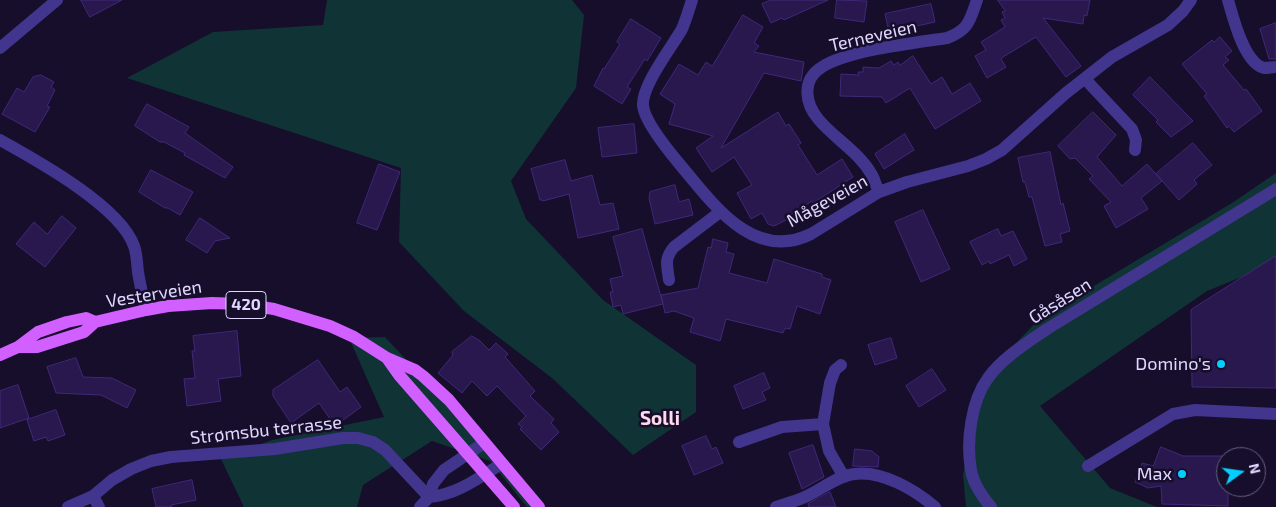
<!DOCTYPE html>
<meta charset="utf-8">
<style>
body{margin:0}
#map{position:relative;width:1276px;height:507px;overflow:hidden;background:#160e2b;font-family:"Exo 2",sans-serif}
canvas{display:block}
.north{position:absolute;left:1216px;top:447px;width:50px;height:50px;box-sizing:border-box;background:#160e2b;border:1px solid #675f80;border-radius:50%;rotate:76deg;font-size:14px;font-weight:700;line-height:20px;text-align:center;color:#e0d8ff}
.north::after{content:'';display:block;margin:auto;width:18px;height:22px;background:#04ceff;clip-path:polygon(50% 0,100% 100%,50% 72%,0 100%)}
</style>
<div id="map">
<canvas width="1276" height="507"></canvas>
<div class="north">N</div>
</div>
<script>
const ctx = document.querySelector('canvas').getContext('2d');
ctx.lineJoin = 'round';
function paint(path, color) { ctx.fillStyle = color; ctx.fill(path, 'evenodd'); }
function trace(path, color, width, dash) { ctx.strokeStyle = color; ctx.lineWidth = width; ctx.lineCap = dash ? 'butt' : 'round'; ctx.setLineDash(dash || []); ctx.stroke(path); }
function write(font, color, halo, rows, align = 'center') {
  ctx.font = font + ' "Exo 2",sans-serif'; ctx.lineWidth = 5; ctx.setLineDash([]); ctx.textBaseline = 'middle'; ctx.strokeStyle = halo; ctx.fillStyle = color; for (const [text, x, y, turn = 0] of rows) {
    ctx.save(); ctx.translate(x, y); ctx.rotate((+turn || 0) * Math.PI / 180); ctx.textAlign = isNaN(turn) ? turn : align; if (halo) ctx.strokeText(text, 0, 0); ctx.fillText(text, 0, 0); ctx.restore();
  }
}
paint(new Path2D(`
 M327,0h245l12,15 -8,73 -65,93 15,38 77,81 93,65v47l-63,43 -81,-77 -88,-67 -65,-69 2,-74 -274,-90 86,-46 110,-7z
 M1276,173v90l-69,28 -167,115 70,82 47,19h-191l-3,-32 16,-93 60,-63 193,-116z
 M385,337l153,163 7,7h-18l-37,-46 -58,-20 -69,44 -6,22h-113l-23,-48 51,-19 112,-23 -35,-79z`), '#103335');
const building = new Path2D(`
 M81,0h41l-32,17z
 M771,0h57l-44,20 -2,-2 -11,5 -9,-19z
 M837,0l30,1 -3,21 -29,-4z
 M998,0h92l-3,16 -3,-1 -1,9 -40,-6 38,48 -15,11 -30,-40 -33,20 -2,2 5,8 -19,11 -12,-22 11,-6 -5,-8 24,-15 -4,-7 4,-2 -3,-6 3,-1z
 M931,4l4,18 -46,10 -4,-18z
 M743,15l20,12 -9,16 5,3 -5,6 50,10 -3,19 -37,-8 -43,75 57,-36 8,14 3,-2 9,14 3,5 -3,2 19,30 25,-16 11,18 -40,26 -1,-2 -25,16 1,2 -14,7 -6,-2 -6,-11 -11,6 -14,-26 15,-8 -18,-28 -22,15 -16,-24 17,-12 -44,-12 6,-20 -15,-10 19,-30 19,11 8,-13 6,4z
 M631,19l30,19 -14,23 -2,-2 -18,28 4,2 -9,15 -28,-18 9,-18 1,1 16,-25 -3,-2z
 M1276,23v36h-7l-9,-30z
 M1220,37l12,14 -7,6 4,3 -6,5 21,25 2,-1 16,22 -28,21 -5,-6 -2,2 -23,-32 3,-2 -25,-30 30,-24 2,2z
 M913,56l18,28 11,-7 10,17 18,-11 11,18 -46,28 -25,-41 -24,15 -4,-6 -42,-1 1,-22 18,1 -1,-3h5v-5l16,1 12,-7 3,4 4,-3 2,3z
 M41,75l13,7 -3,5 4,3 -8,16 3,1 -15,25 -33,-18 15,-26 7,4 9,-15z
 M1150,77l43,44 -22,16 -15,-15 2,-2 -25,-25z
 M147,104l42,23 -4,6 48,34 -8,11 -41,-23 1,-2 -21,-11h-4l-25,-16z
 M1093,112l23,23 -19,22 25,29 25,-22 15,17 -21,17 7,11 -32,19 -12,-22 7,-4 -22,-23 4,-3 -18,-18 -5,1 -12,-13z
 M634,124l3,29 -35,4 -4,-29z
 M905,134l9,16 -30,19 -9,-15z
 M1193,143l19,22 -18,15 3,4 -18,16 -23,-26z
 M1050,152l11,53 2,-2 7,28 -10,3 2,8 -17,4 -13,-49h-3l-4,-15h-2l-5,-24z
 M565,160l6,21 21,-6 8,30 13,-2 6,26 -41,9 -9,-44 -26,7 -1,-1h-2l-9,-31z
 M379,164l21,8 -23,58 -20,-7z
 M151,170l42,22 -13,23 -12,-7h-3l-26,-16z
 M675,185l4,17 10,-3 4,16 -38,9 -6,-26 1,-6z
 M923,210l27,59 -29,13 -26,-60z
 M62,216l14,12 -31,39 -29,-23 18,-22 13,12z
 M200,218l30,20 -15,3 -8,12 -21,-13z
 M642,229l21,75 -40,10 -2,-9 -8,2 -3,-15h3l-3,-13 13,-3 -10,-39z
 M998,229l3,7 12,-5 14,28 -13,7 -5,-11 -19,9 -1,-3 -7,4 -12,-23z
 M713,239l15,4 -2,9 8,2 -5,19 38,10 7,-24 48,15v3l9,3 -11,34 -23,-8 -7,23 -5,-1 -2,5 -57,-14 -6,22 -30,-9 4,-14 -20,-7 -9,2 -4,-18 37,-7 10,-41 3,1z
 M1276,256v132l-84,-1 -1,-77z
 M237,331l4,45 -23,3 3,22 -34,5 -3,-27 11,-1 -3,-27h3l-2,-15z
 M472,336l8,5 9,9 7,-7 12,11 -3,3 30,34 -5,5 24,23 -3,4 8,9 -18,18 -21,-21 2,-2 -4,-3 8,-8 -29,-30 -10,10 -15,-15 -10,12 -24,-20 15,-18 -1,-3z
 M891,338l6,20 -22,7 -7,-20z
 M76,358l7,19 29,1 24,12 -9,18 -26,-13 -45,-2 -9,-26z
 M318,360l22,32 7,-5 14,20 -26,19 -16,-23 -28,20 -18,-27v-6z
 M932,369l14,21 -27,17 -13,-21z
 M764,373l6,15 -8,4 4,8 -23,9 -9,-23z
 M18,385l11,33 -29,10v-37z
 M56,410l9,25 -17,6 -2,-4 -12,4 -7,-21z
 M706,436l6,13 4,-2 7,16 -29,12 -12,-29z
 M813,445l11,32 -22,12 -13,-36z
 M1161,447l22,9h43v31h2v19l-66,-2 -1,-18 -13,2 -13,-6 7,-19 11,3z
 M855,449l17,2 7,6 -1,10 -25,-1z
 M192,480l4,20 -25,5 1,2h-16l-4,-18z
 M830,492l6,15h-27l-1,-3z`);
paint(building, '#28184d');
trace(building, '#41287b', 1);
trace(new Path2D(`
 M692,0c-3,9 -6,20 -10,29 -10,18 -41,57 -39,77 2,16 28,48 39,61 32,38 72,95 129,67l68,-42 28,-10 61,-16 18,-7 16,-9 64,-57 46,-36 56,-32 15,-14 8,-11
 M1228,0c5,17 16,63 36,68 4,0 8,-1 12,-1
 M0,48l57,-48
 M1085,79l47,50 4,11 -1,10
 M0,140c36,20 120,66 134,106 3,8 3,18 4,26 2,13 5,25 8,38
 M879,192c-3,-5 -4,-12 -7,-17 -13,-23 -37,-36 -53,-55 -14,-16 -18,-40 3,-53 27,-17 92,-24 125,-29 22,-8 23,-18 30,-38
 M669,280c-2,-15 -5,-21 5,-33l46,-35
 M841,365l-6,5 -5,13 -7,41 6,27 15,26
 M739,442l43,-15 41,-3
 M1088,466l85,-52 22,-4 81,4
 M93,496l6,11
 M429,497c27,-2 50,-19 72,-33
 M68,507l25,-11 19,-16 19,-11 20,-8 20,-4 104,-8 68,-11h15l15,4 12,8 44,47
 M420,507l9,-10 4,-13 11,-14 40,-27
 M776,507c9,-3 20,-6 29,-10 16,-7 32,-21 49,-23 28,-4 61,16 81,33
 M991,507c-8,-9 -18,-24 -20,-37 -5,-28 0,-69 17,-92 14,-20 40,-36 59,-49l229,-140`), '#41358e', 12);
trace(new Path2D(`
 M18,347h19l47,-15 11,-10 51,-12 22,-4 44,-3 30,1 32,5 56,17 24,11 33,21 28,12 8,6 26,24 90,107
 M0,355l18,-8 20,-15 29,-10 19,-4 9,4
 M387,358l12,17 115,132`), '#d25fff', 12);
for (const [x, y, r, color] of [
 [1221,364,5,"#04ceff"],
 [1182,474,5,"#04ceff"]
]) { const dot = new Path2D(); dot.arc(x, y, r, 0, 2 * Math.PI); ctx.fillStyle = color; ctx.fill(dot); trace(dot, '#160e2b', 2); }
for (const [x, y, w] of [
 [246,305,40]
]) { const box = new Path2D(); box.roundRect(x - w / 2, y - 13.5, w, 27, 4); ctx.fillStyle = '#160e2b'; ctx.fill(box); trace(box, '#e0d8ff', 1); }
write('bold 16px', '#e0d8ff', null, [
 ["420",246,305]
]);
write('18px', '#e0d8ff', '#160e2b', [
 ["Terneveien",873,36,-13],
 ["Mågeveien",827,201,-29],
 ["Vesterveien",154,294,-9],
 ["Gåsåsen",1060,301,-32],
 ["Strømsbu terrasse",266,430,-6]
]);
write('18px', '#e0d8ff', '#160e2b', [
 ["Domino's",1211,364],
 ["Max",1172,474]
], 'right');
write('bold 19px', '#ffdaee', '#160e2b', [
 ["Solli",660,419]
]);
</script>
